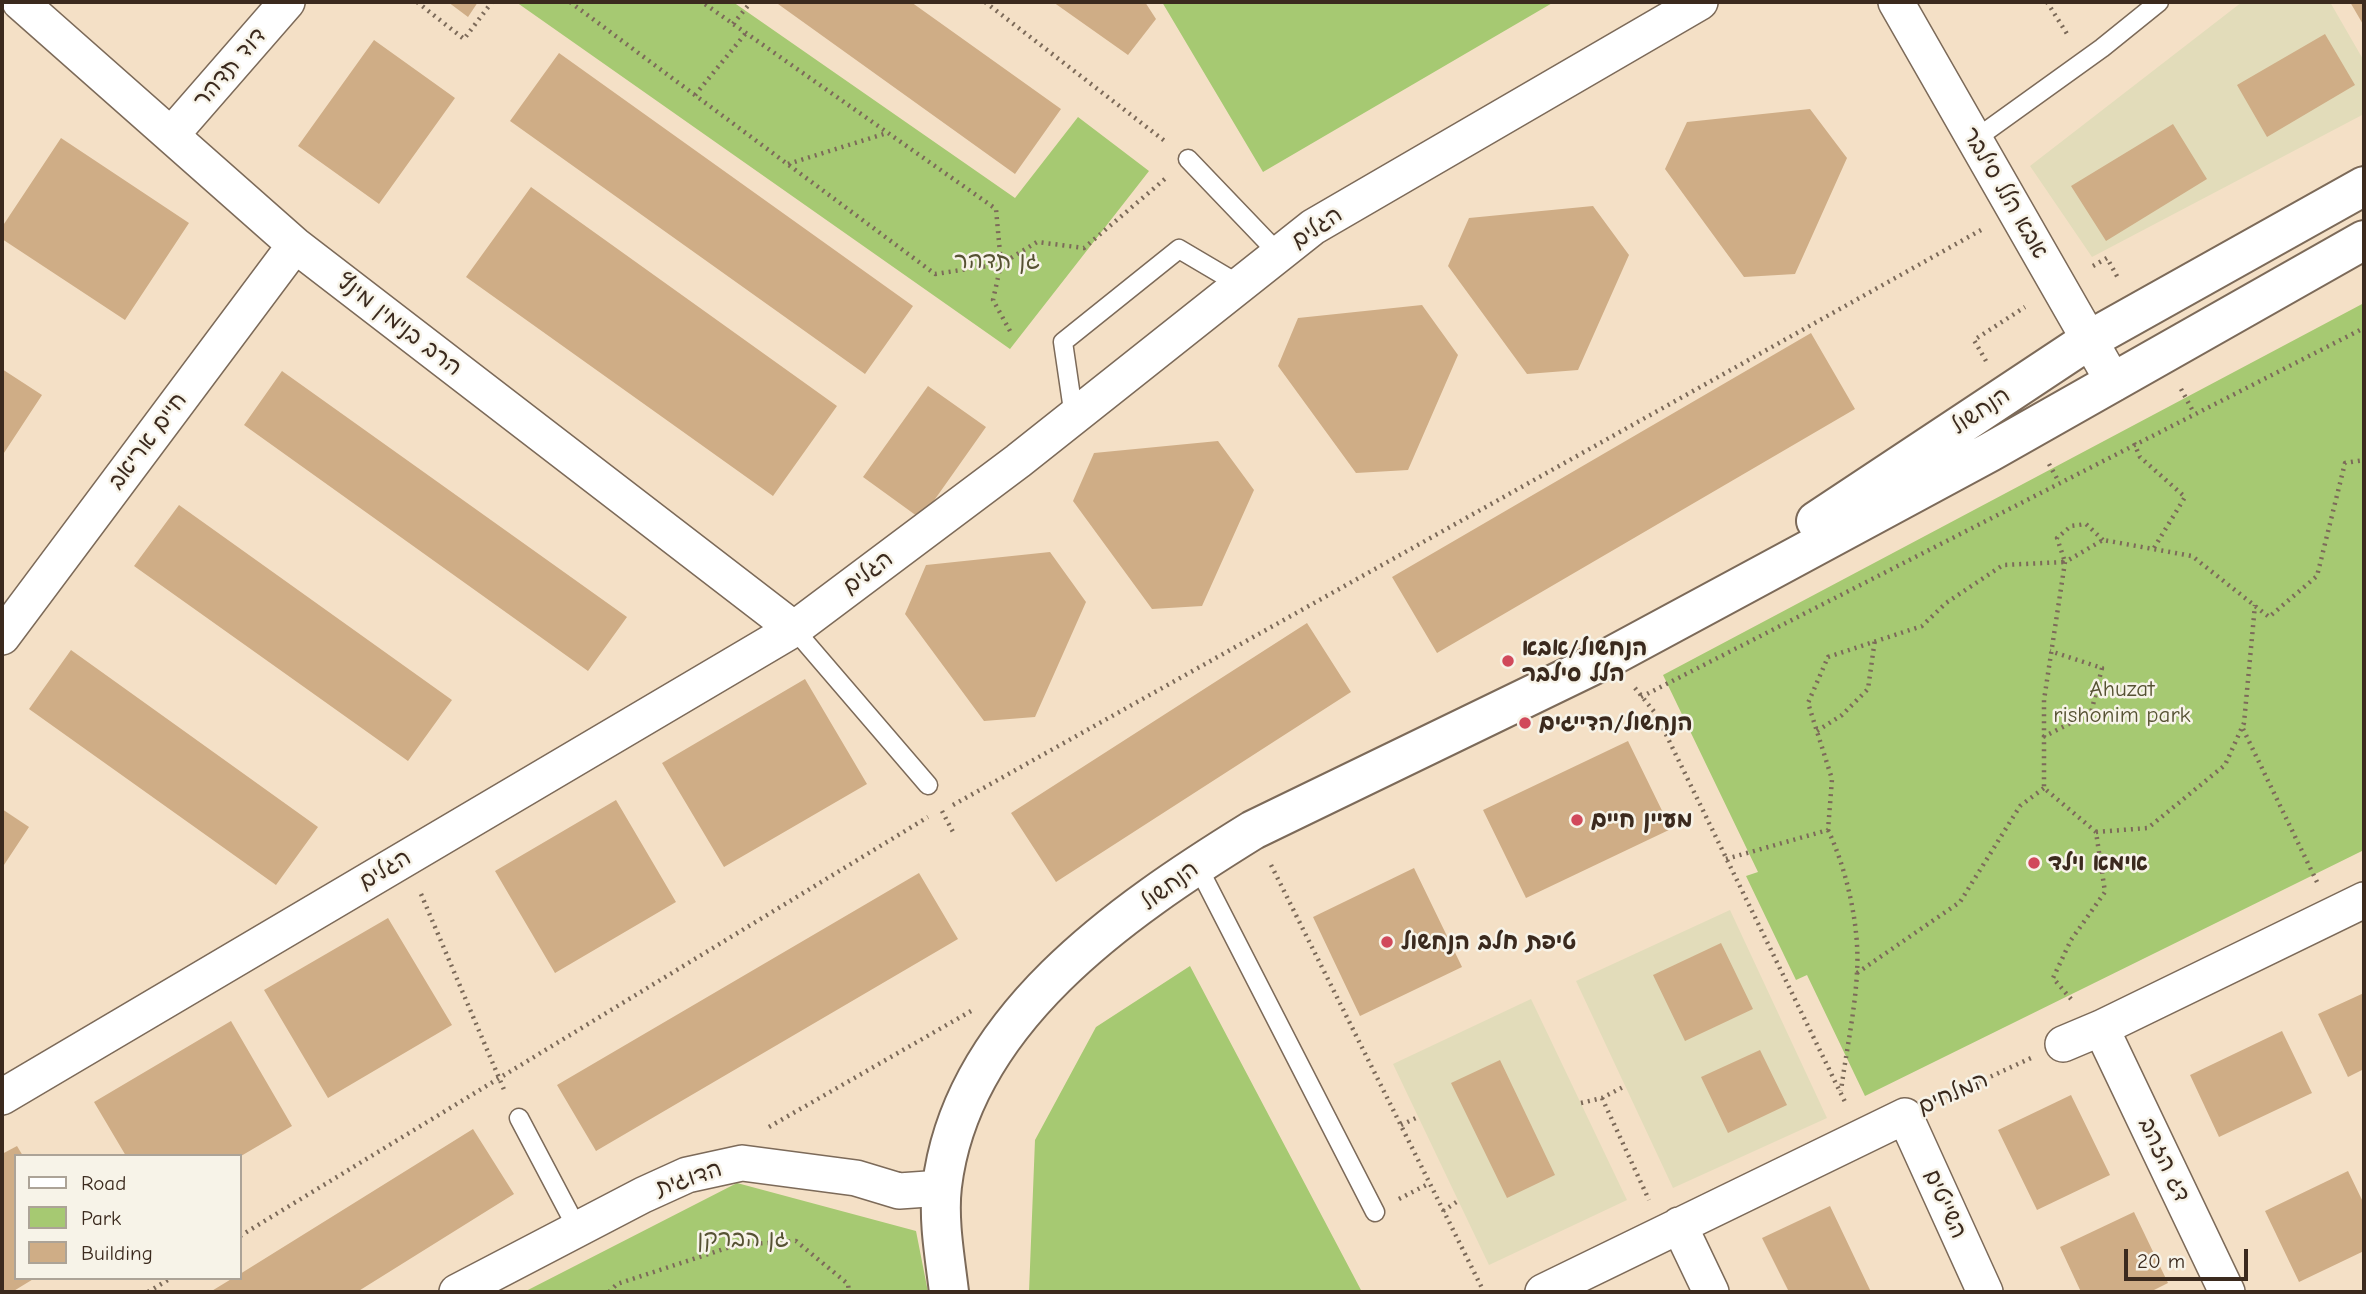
<!DOCTYPE html>
<meta charset="utf-8">
<style>
body{margin:0}
#map{position:relative;width:2366px;height:1294px;overflow:hidden;background:#f4e0c6;font-family:"Comic Neue",sans-serif}
canvas{display:block}
.frame{position:absolute;inset:0;border:4px solid #3b2a1e;pointer-events:none}
.legend{position:absolute;left:14px;top:1154px;width:228px;height:126px;box-sizing:border-box;background:#f7f3e8;border:2px solid #aca397;margin:0;padding:9px 12px;list-style:none;font-size:21px;color:#3b2a1e}
.legend li{display:flex;align-items:center;gap:14px;height:35px}
.legend b{width:35px;border:2px solid #aca397}
.scale{position:absolute;left:2124px;top:1249px;width:124px;height:32px;box-sizing:border-box;border:4px solid #3b2a1e;border-top:0;padding-left:9px;font-size:21px;line-height:24px;white-space:nowrap;color:#3b2a1e;-webkit-text-stroke:5px #f7f3e8;paint-order:stroke}
</style>
<div id="map">
<canvas width="2366" height="1294"></canvas>
<div class="frame"></div>
<ul class="legend">
<li><b style="height:9px;background:#fff"></b>Road</li>
<li><b style="height:19px;background:#a6c972"></b>Park</li>
<li><b style="height:19px;background:#cfad86"></b>Building</li>
</ul>
<div class="scale">20 m</div>
</div>
<script>
const ctx = document.querySelector('canvas').getContext('2d');
ctx.lineJoin = 'round';
function paint(path, color) { ctx.fillStyle = color; ctx.fill(path, 'evenodd'); }
function trace(path, color, width, dash) { ctx.strokeStyle = color; ctx.lineWidth = width; ctx.lineCap = dash ? 'butt' : 'round'; ctx.setLineDash(dash || []); ctx.stroke(path); }
function write(font, color, halo, rows, align = 'center') {
  ctx.font = font + ' "Comic Neue","Playpen Sans Hebrew",sans-serif'; ctx.lineWidth = 5; ctx.setLineDash([]); ctx.textBaseline = 'middle'; ctx.strokeStyle = halo; ctx.fillStyle = color; for (const [text, x, y, turn = 0] of rows) {
    ctx.save(); ctx.translate(x, y); ctx.rotate((+turn || 0) * Math.PI / 180); ctx.textAlign = isNaN(turn) ? turn : align; if (halo) ctx.strokeText(text, 0, 0); ctx.fillText(text, 0, 0); ctx.restore();
  }
}
paint(new Path2D(`
 M2242,2h88l34,59v53l-272,143 -62,-91z
 M1730,910l97,208 -154,70 -97,-207z
 M1531,999l96,201 -138,65 -96,-201z`), '#e2dcba');
paint(new Path2D(`
 M516,2h217l282,196 63,-81 71,54 -139,178z
 M1162,2h392l-291,170z
 M2364,303v547l-499,246 -58,-121 -11,5 -50,-104 12,-4 -95,-197z
 M1190,966l172,326h-333l6,-152 61,-113z
 M737,1183l179,48 12,61h-404z`), '#a6c972');
paint(new Path2D(`
 M448,2h30l-10,15z
 M780,2h131l150,107 -46,65 -237,-170z
 M1053,2h92l11,17 -28,36z
 M2350,2h14v24z
 M2325,34l30,51 -88,52 -30,-52z
 M374,40l81,58 -76,106 -81,-58z
 M559,53l354,253 -48,68 -355,-253z
 M1810,109l37,49 -52,116 -51,3 -79,-108 22,-47z
 M2173,124l34,55 -101,62 -35,-55z
 M61,138l128,85 -64,97 -123,-81v-12z
 M531,187l306,219 -64,90 -307,-219z
 M1593,206l36,49 -51,115 -51,4 -79,-108 21,-48z
 M1422,305l36,50 -50,115 -52,3 -78,-107 20,-48z
 M1811,333l44,76 -418,244 -45,-76z
 M2,369l40,26 -40,61z
 M282,371l345,246 -39,54 -344,-246z
 M928,386l58,41 -65,92 -58,-42z
 M1218,441l36,49 -52,116 -50,3 -79,-108 21,-48z
 M179,505l273,195 -44,61 -274,-195z
 M1050,552l36,50 -51,115 -51,4 -79,-107 21,-49z
 M1307,623l44,69 -295,190 -45,-69z
 M71,650l247,177 -42,58 -247,-176z
 M805,679l62,105 -143,83 -62,-104z
 M1628,741l43,88 -145,69 -43,-88z
 M616,800l60,102 -121,71 -60,-102z
 M2,809l27,18 -27,41z
 M1414,868l48,99 -102,49 -47,-99z
 M919,873l39,66 -362,212 -39,-66z
 M388,918l64,107 -124,73 -64,-108z
 M1721,943l32,66 -68,32 -32,-66z
 M2364,993v76l-16,8 -30,-63z
 M231,1021l61,105 -51,30h-115l-32,-54z
 M2282,1031l30,62 -93,44 -29,-62z
 M1760,1050l27,55 -59,28 -27,-56z
 M1500,1060l55,115 -48,23 -56,-115z
 M2071,1095l39,80 -73,35 -39,-80z
 M473,1129l41,65 -157,98h-147l23,-14h7v-4z
 M17,1146l6,10h-7v122h19l-23,14h-10v-138z
 M2348,1171l16,33v47l-65,31 -34,-71z
 M1830,1206l41,86h-82l-27,-54z
 M2134,1212l34,71 -18,9h-69l-21,-45z`), '#cfad86');
const service = new Path2D(`
 M1974,140l128,-92 57,-46
 M1188,159l91,95
 M1074,417l-11,-75 116,-93 61,36
 M794,629l134,156
 M1197,865l178,347
 M519,1118l58,110`);
const minor = new Path2D(`
 M20,2l275,243 499,384
 M1896,2l218,381
 M172,134l115,-132
 M2,637l293,-392
 M2101,1028l126,264
 M2063,1044l38,-16 263,-128
 M2,1097l792,-468 224,-168 295,-234 387,-225
 M1679,1225l32,67
 M457,1292l186,-97 44,-20 55,-12 114,15 43,13 43,-3
 M1543,1292l362,-176 80,176`);
const tertiary = new Path2D(`
 M1816,521l273,-181 275,-154
 M949,1292c-4,-34 -11,-72 -7,-106 20,-166 180,-275 311,-356l357,-173 380,-205 374,-212`);
trace(service, '#7c6a59', 21);
trace(minor, '#7c6a59', 38);
trace(tertiary, '#7c6a59', 42);
trace(new Path2D(`
 M417,2l47,37 28,-37
 M570,2l365,272 66,-10 -5,-55 -294,-207
 M985,2l181,140
 M2047,2l22,35
 M733,24l18,-22
 M695,95l51,-62
 M788,164l99,-31
 M2093,266l14,-8 11,20
 M1010,331l-17,-31 8,-36 36,-22 47,6 82,-70
 M1986,361l-12,-21 51,-33
 M2181,389l13,24
 M2134,443l6,14 45,40 -31,51
 M2049,464l10,18
 M1635,688l21,26 190,390
 M1641,697l723,-369
 M2243,729l74,153
 M1817,731l25,-16 26,-26 7,-50
 M2043,737l48,-24 11,-45 -52,-17
 M953,805l1028,-575
 M942,811l11,21
 M1828,830c19,40 32,98 29,142 -2,40 -11,80 -16,119
 M2096,832l52,-4 77,-63 19,-42 11,-118
 M1726,859l102,-29 4,-51 -24,-76 20,-46 94,-31 24,-23 57,-38 62,-3 -8,-24 14,-12 15,-2 17,16
 M1271,865l213,427
 M421,894l84,198
 M1857,973l103,-71 60,-96 24,-18
 M2071,999l-18,-21 18,-38 34,-48 -9,-60 -52,-44v-88l21,-138 38,-22 89,16 77,61 48,-41 28,-113 19,-3
 M1602,1098l47,102
 M1940,1100l91,-42
 M1581,1103l21,-5 23,-12
 M1401,1125l17,-8
 M769,1127l202,-116
 M1399,1199l31,-16
 M1443,1211l15,-10
 M240,1236l688,-419
 M148,1292l23,-14
 M609,1292l8,-8 119,-39 60,-4 52,43 1,8`), '#7c6a59', 4.5, [2, 5]);
trace(service, '#fff', 18);
trace(minor, '#fff', 35);
trace(tertiary, '#fff', 38);
for (const [x, y, r, color] of [
 [1508,661,7,"#d1495b"],
 [1525,723,7,"#d1495b"],
 [1577,820,7,"#d1495b"],
 [2034,863,7,"#d1495b"],
 [1387,942,7,"#d1495b"]
]) { const dot = new Path2D(); dot.arc(x, y, r, 0, 2 * Math.PI); ctx.fillStyle = color; ctx.fill(dot); trace(dot, '#f7f3e8', 2.5); }
write('23px', '#3b2a1e', '#f7f3e8', [
 ["דוד תדהר",230,68,-49],
 ["אבא הלל סילבר",2005,193,60],
 ["הגלים",1317,228,-34],
 ["הרב בנימין מינץ",399,325,38],
 ["הנחשול",1981,411,-34],
 ["חיים אריאב",148,441,-53],
 ["הגלים",868,573,-37],
 ["הגלים",385,870,-31],
 ["הנחשול",1170,886,-37],
 ["המלחים",1953,1094,-24],
 ["דג הזהב",2164,1160,65],
 ["הדוגית",689,1179,-18],
 ["השייטים",1945,1204,66]
]);
write('23px', '#565233', '#f7f3e8', [
 ["גן תדהר",997,261],
 ["Ahuzat",2122,689],
 ["rishonim park",2122,715],
 ["גן הברקן",743,1239]
]);
write('bold 23px', '#3b2a1e', '#f7f3e8', [
 ["הנחשול/אבא",1522,648],
 ["הלל סילבר",1522,674],
 ["הנחשול/הדייגים",1539,723],
 ["מעיין חיים",1591,820],
 ["אימא וילד",2048,863],
 ["טיפת חלב הנחשול",1401,942]
], 'left');
</script>
